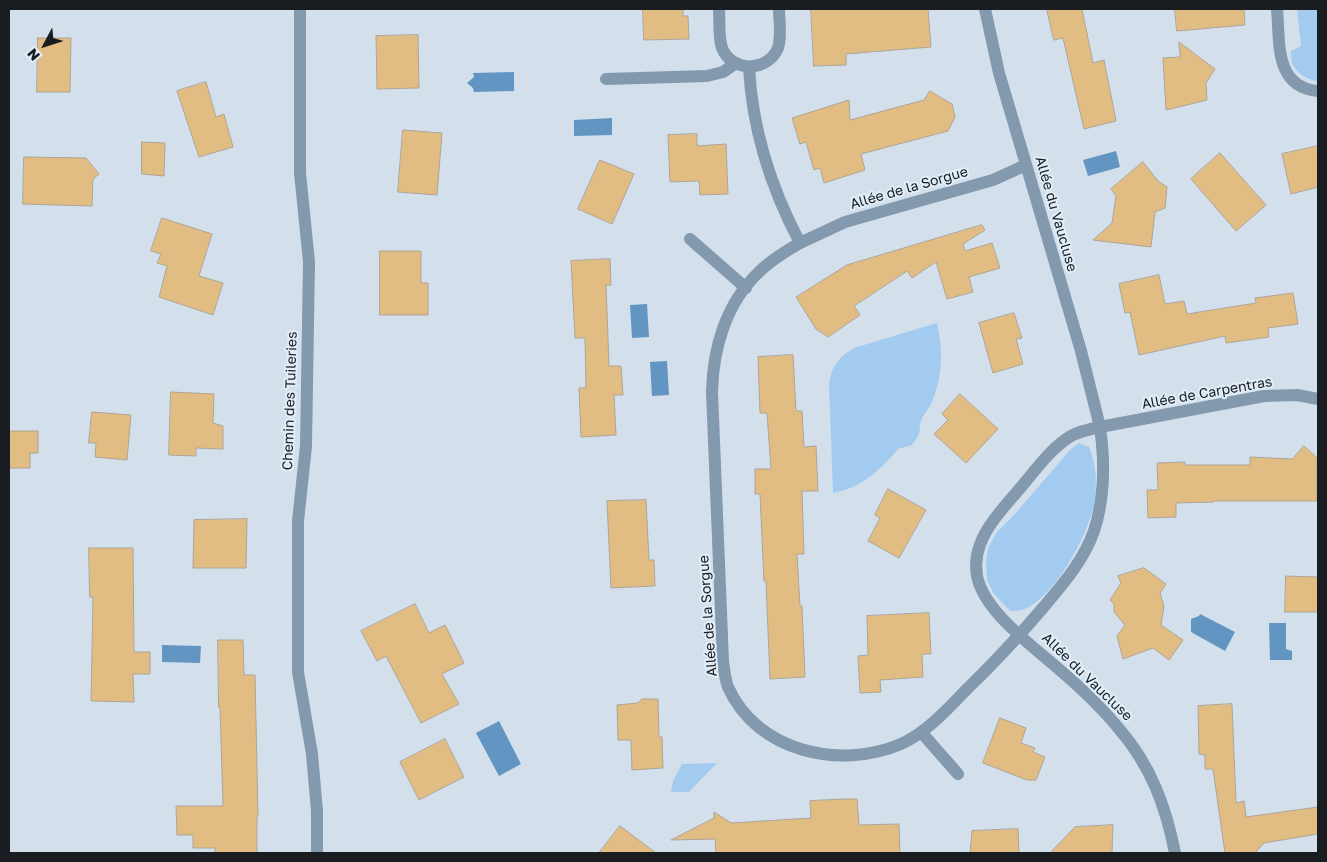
<!DOCTYPE html>
<meta charset="utf-8">
<style>
body{margin:0}
#map{position:relative;width:1327px;height:862px;overflow:hidden;background:#d3e0eb;font-family:"Golos Text",sans-serif}
canvas{display:block}
.frame{position:absolute;inset:0;border:10px solid #191d21;pointer-events:none}
.north{position:absolute;left:20px;top:20px;width:50px;height:50px;-webkit-text-stroke:4px #e1edf9;paint-order:stroke;rotate:230deg;font-size:14px;font-weight:700;line-height:20px;text-align:center;color:#191d21}
.north::after{content:'';display:block;margin:auto;width:18px;height:22px;background:#191d21;clip-path:polygon(50% 0,100% 100%,50% 72%,0 100%)}
</style>
<div id="map">
<canvas width="1327" height="862"></canvas>
<div class="frame"></div>
<div class="north">N</div>
</div>
<script>
const ctx = document.querySelector('canvas').getContext('2d');
ctx.lineJoin = 'round';
function paint(path, color) { ctx.fillStyle = color; ctx.fill(path, 'evenodd'); }
function trace(path, color, width, dash) { ctx.strokeStyle = color; ctx.lineWidth = width; ctx.lineCap = dash ? 'butt' : 'round'; ctx.setLineDash(dash || []); ctx.stroke(path); }
function write(font, color, halo, rows, align = 'center') {
  ctx.font = font + ' "Golos Text",sans-serif'; ctx.lineWidth = 4; ctx.setLineDash([]); ctx.textBaseline = 'middle'; ctx.strokeStyle = halo; ctx.fillStyle = color; for (const [text, x, y, turn = 0] of rows) {
    ctx.save(); ctx.translate(x, y); ctx.rotate((+turn || 0) * Math.PI / 180); ctx.textAlign = isNaN(turn) ? turn : align; if (halo) ctx.strokeText(text, 0, 0); ctx.fillText(text, 0, 0); ctx.restore();
  }
}
paint(new Path2D(`
 M1297,9h21v72c-9,0 -22,-8 -26,-18 -1,-3 -1,-8 -1,-12l10,-5z
 M937,323c6,27 6,53 -5,79 -3,7 -9,13 -11,19 -3,8 2,10 -7,21 -4,6 -7,4 -13,6 -3,0 -6,5 -8,7 -18,19 -33,33 -60,38l-4,-109c2,-17 10,-28 25,-36z
 M1079,443l10,4c7,16 8,35 6,52 -5,34 -39,96 -70,110 -5,2 -11,2 -15,2l-16,-17 -7,-14 -1,-18 2,-14 9,-16 17,-17 56,-65z
 M717,763l-28,29h-18l2,-11 9,-17z`), '#a3cbef');
paint(new Path2D(`
 M514,72v19l-40,1 -1,-4 -6,-5 7,-6 -1,-4z
 M612,118v17l-38,1v-16z
 M1116,151l4,16 -32,9 -5,-16z
 M647,304l2,33 -17,1 -2,-33z
 M667,361l2,34 -17,1 -2,-34z
 M1200,614l35,18 -10,19 -34,-19v-13l8,-3z
 M1269,623h17v26l6,2v9h-22z
 M162,645l39,1 -1,17 -38,-1z
 M499,721l22,43 -22,12 -23,-43z`), '#6295c2');
const building = new Path2D(`
 M643,9h40v7h5l1,23 -45,1z
 M811,9h117l3,38 -85,7v11l-32,1z
 M1047,9h35l11,54 11,-3 12,61 -32,8 -21,-91 -9,2z
 M1175,9h69l1,16 -68,6z
 M418,35l1,53 -42,1 -1,-53z
 M38,38h33l-1,54h-33z
 M1179,42l36,27 -9,14 1,17 -41,10 -3,-52 17,-1z
 M206,82l10,35 8,-3 9,33 -34,10 -22,-66z
 M930,91l22,13 3,13 -7,14 -87,23 4,16 -41,13 -4,-15 -6,2 -8,-28 -6,2 -8,-26 57,-18 1,20 74,-20z
 M403,130l39,3 -5,62 -39,-3z
 M697,134v12l29,-2 2,50 -28,1 -1,-14 -29,1 -2,-47z
 M142,142l23,1 -1,33 -22,-2z
 M1318,146v41l-27,7 -9,-40z
 M1220,153l46,52 -30,26 -45,-52z
 M24,157l62,1 13,16 -6,5 -1,27 -69,-2z
 M600,160l34,14 -22,50 -34,-15z
 M1143,162l15,19 9,6 -2,21 -10,4 -4,35 -58,-7 19,-17 4,-27 -5,-7z
 M162,218l50,16 -13,42 24,7 -10,32 -54,-18 8,-31 -10,-3 4,-9 -10,-3z
 M982,225l3,5 -22,14 2,7 27,-8 8,25 -31,9 4,15 -26,7 -11,-37 -24,16 -5,-7 -53,35 6,9 -32,22 -12,-8 -20,-32 51,-32z
 M380,251h41v32h7v32h-48z
 M610,259l1,26h-5l3,81h12l2,29h-9l2,40 -35,2 -2,-49h7l-1,-50h-10l-4,-77z
 M1159,275l6,29 19,-3 3,13 69,-11 -1,-5 38,-5 5,31 -30,4 1,9 -43,6 -1,-7 -86,19 -9,-43 -5,1 -6,-29z
 M1014,313l8,25 -6,1 7,25 -30,9 -14,-50z
 M793,355l3,56h6l2,36 12,-1 2,45h-16l2,63h-7l3,52h2l3,71 -35,2 -4,-98h-2l-4,-87h-5v-25h16l-4,-56h-7l-2,-56z
 M171,392l43,2 -1,29 10,3v23l-27,-1v8l-27,-1z
 M960,394l38,35 -32,34 -32,-29 14,-14 -6,-6z
 M92,412l39,3 -4,45 -32,-3 1,-14h-7z
 M9,431h29v22h-8v15h-21z
 M1304,446l13,12v43h-103v1l-38,1v14l-28,1 -1,-28h11l-1,-27 28,-1v3h65v-8l42,2z
 M888,489l38,21 -27,48 -31,-17 12,-23 -5,-3z
 M646,500l3,60h5l1,26 -44,2 -4,-87z
 M247,519l-1,49h-53l1,-48z
 M89,548h44l1,104h16v22h-17l1,28 -43,-1 2,-104h-3z
 M1144,568l22,16 -6,9 4,13 -3,19 22,15 -14,20 -16,-12 -30,11 -6,-23 8,-11 -11,-13v-8l-4,-4 11,-17 -3,-7z
 M1286,576l32,1v35h-33z
 M415,604l14,29 16,-8 19,38 -22,11 17,30 -38,19 -35,-67 -9,5 -16,-30z
 M929,613l2,41h-9l1,23 -43,3 1,12 -21,1 -2,-37 10,-1 -1,-39z
 M218,640h25l1,35h11l3,141h-1v37h-42v-5h-22v-13h-16l-1,-29h47l-3,-99h-1z
 M642,699h16l1,38h3l1,31 -31,2 -1,-30h-13l-1,-35 21,-2z
 M1232,704l4,99 8,-2 2,16 72,-10v27l-54,9 -9,10h-30l-12,-84h-8v-14l-6,-1 -1,-48z
 M1000,718l26,10 -5,15 14,5 -2,4 12,5 -9,23h-9l-44,-17z
 M445,739l19,38 -45,23 -19,-38z
 M845,799h12l2,26 40,-1 1,29h-184l-1,-14 -44,1 43,-22v-6l17,11 80,-5 -1,-17z
 M1113,825l-1,28h-62l25,-26z
 M620,826l36,27h-57z
 M1018,829l1,24h-49l2,-22z`);
paint(building, '#e2bd83');
trace(building, '#ada498', 1);
trace(new Path2D(`
 M300,9v164l9,89 -3,184 -8,75v151l14,82 5,57v42
 M719,9c1,12 -1,27 3,39 10,25 46,24 56,0 4,-12 1,-27 1,-39
 M985,9l14,64 82,278 19,76 164,-31 33,-1 21,4
 M1277,9c3,33 -3,78 41,82
 M749,67c3,61 22,121 51,176l45,-21 148,-42 33,-15
 M606,79l101,-3 16,-4 13,-9
 M690,239l56,49
 M800,243c-14,8 -29,17 -41,29 -33,31 -46,76 -47,120l11,269c1,9 2,18 5,26 29,65 112,83 173,57 25,-11 47,-35 66,-55 26,-25 51,-52 75,-80 20,-24 41,-47 52,-78 11,-34 11,-69 6,-104 -10,2 -20,4 -29,9 -22,13 -38,38 -55,57 -20,23 -45,49 -39,83 7,36 57,71 84,95 21,18 42,38 59,59 31,36 46,77 55,123
 M921,732l37,42`), '#8399ad', 12);
write('14px', '#191d21', '#e1edf9', [
 ["Allée de la Sorgue",909,188,-16],
 ["Allée du Vaucluse",1056,214,74],
 ["Allée de Carpentras",1207,393,-10],
 ["Chemin des Tuileries",290,401,-88],
 ["Allée de la Sorgue",708,616,-94],
 ["Allée du Vaucluse",1087,677,44]
]);
</script>
